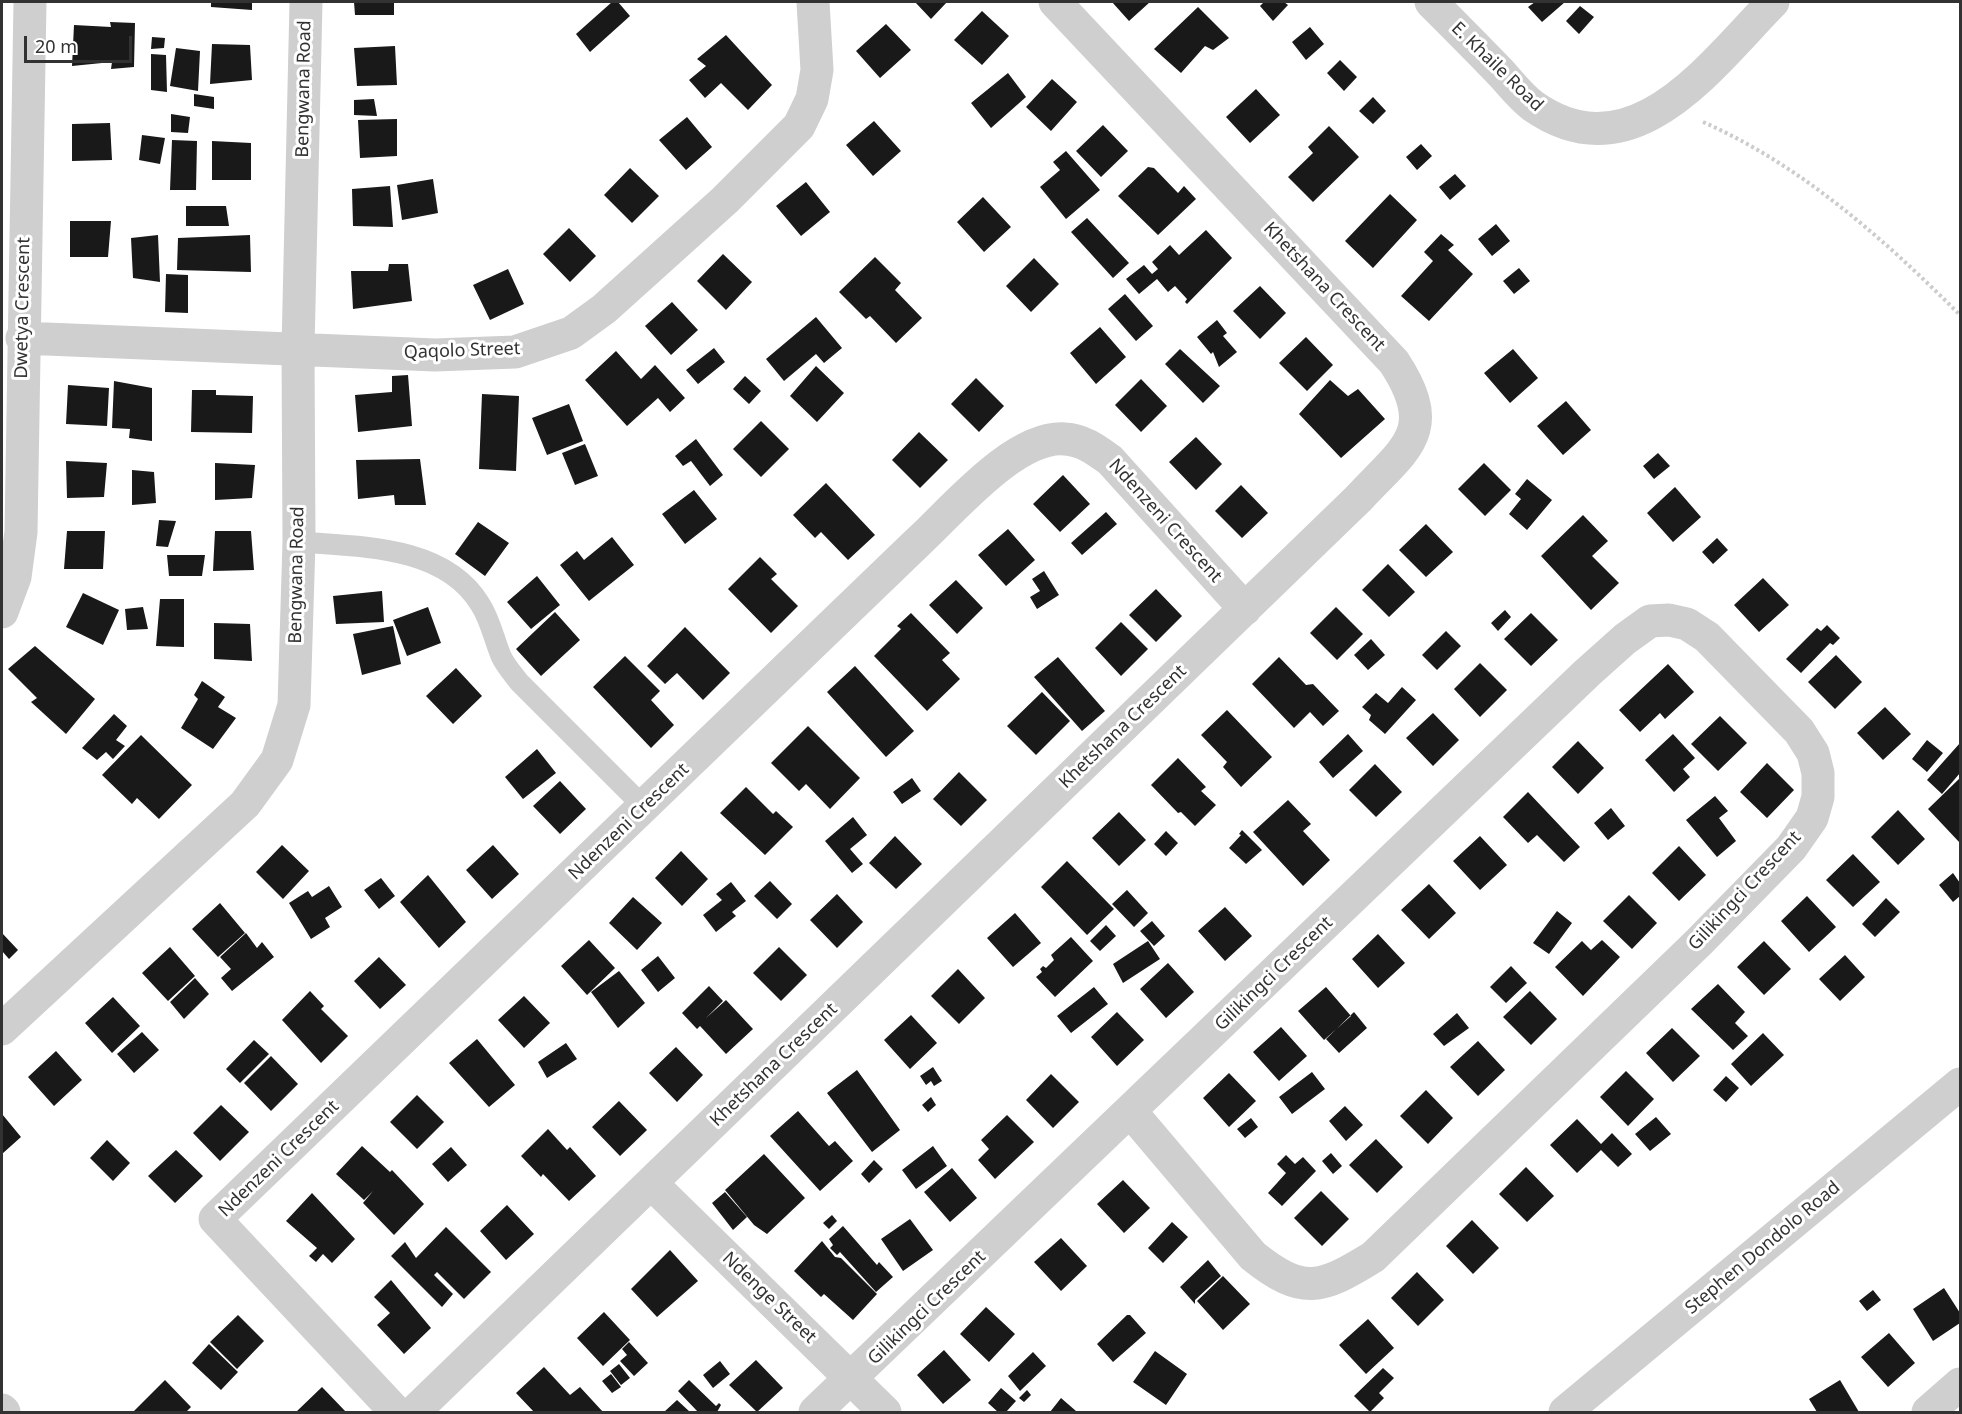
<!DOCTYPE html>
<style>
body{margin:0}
#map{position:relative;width:1962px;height:1414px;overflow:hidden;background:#fff;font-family:"Noto Sans",sans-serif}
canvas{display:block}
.frame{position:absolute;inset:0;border:3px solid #323232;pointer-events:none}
.scale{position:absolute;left:24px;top:36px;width:108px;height:27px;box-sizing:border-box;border:3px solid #323232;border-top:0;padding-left:8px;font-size:18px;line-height:21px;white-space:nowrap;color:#323232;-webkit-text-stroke:4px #fff;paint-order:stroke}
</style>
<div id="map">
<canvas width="1962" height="1414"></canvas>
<div class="frame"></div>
<div class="scale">20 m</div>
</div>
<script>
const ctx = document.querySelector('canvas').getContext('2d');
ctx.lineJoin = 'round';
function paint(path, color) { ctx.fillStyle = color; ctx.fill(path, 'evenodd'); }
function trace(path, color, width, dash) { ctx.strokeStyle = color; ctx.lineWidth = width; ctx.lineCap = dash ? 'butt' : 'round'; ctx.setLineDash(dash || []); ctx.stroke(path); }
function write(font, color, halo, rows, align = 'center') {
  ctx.font = font + ' "Noto Sans",sans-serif'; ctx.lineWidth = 6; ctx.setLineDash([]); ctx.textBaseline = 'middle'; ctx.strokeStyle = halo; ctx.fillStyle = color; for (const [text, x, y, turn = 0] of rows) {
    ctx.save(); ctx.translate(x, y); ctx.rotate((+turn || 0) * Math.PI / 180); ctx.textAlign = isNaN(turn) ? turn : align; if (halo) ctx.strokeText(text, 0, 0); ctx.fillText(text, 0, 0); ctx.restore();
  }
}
paint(new Path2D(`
 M211,2h41v8l-41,-3z
 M354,2h40v13h-39z
 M612,2h6l12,14 -40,36 -14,-18z
 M915,2h32l-16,17z
 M1112,2h38l-21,19z
 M1264,2h20l4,3 -15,16 -13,-15z
 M1535,2h30l-23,20 -14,-15z
 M1580,6l14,11 -15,17 -13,-13z
 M1198,7l31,31 -16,12 -8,-4 -24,27 -27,-24z
 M982,11l27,25 -27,29 -28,-25z
 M110,22l25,1 -1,44 -23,2 1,-7 -40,4 2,-41 37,2z
 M886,24l25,26 -31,28 -24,-27z
 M1310,27l14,17 -18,16 -14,-18z
 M726,35l46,50 -24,25 -27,-27 -16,15 -16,-18 17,-14 -9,-7z
 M152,37l13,1 -1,10 -13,1z
 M212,44l38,1 2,35 -42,4z
 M395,46l2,39 -40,1 -3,-38z
 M176,48l24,3 -2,40 -28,-5z
 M151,54l15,1 1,37 -16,-2z
 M1340,60l17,17 -13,14 -17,-18z
 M1008,73l18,24 -35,31 -20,-25z
 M1052,79l25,23 -26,29 -25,-24z
 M1256,89l24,26 -30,28 -24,-26z
 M194,94l20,3v12l-20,-3z
 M1373,97l13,14 -13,13 -14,-13z
 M374,99l3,17 -23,-1v-15z
 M171,114l19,3 -2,16 -17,-1z
 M687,117l25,30 -26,23 -27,-30z
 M397,119v37l-37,2 -2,-38z
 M874,121l27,30 -28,25 -27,-31z
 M110,123l2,37 -40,1v-37z
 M1103,125l25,26 -27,26 -25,-26z
 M1329,126l30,31 -46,45 -25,-25 25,-24 -5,-6z
 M142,135l23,3 -5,26 -21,-4z
 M172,140l25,1 -1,49h-26z
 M212,141l39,2v37h-39z
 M1421,144l11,12 -15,14 -11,-13z
 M1066,151l34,39 -34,29 -26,-32 20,-17 -7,-8z
 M1148,167l6,1 24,25 6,-7 12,13 -38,36 -40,-39z
 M630,168l29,28 -27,27 -28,-28z
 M1455,174l11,12 -16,14 -11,-13z
 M433,179l5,34 -36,7 -5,-35z
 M806,182l24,30 -29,24 -25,-30z
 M390,186l3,41 -40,-1 -1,-37z
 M1390,194l27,26 -44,48 -28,-27z
 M983,197l28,30 -27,25 -27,-30z
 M186,206h40l3,20h-43z
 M1087,218l42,45 -16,15 -42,-46z
 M70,221h41l-3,36h-38z
 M1496,224l14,17 -18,15 -14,-17z
 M569,228l27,28 -26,26 -27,-28z
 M1206,230l26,28 -45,46 -2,-2 2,-3 -12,-13 -7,6 -11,-13 -18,15 -13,-15 18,-14 8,9 6,-5 -6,-7 18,-17 9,10z
 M1441,234l13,11 -6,5 25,24 -44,47 -28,-25 32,-35 -9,-9z
 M158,235l2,47 -27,-4 -2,-40z
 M250,235l1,37 -74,-2 1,-32z
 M723,254l29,28 -26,28 -29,-29z
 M875,257l26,26 -6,7 27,28 -26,25 -26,-27 -4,3 -27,-27z
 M1034,258l25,26 -28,28 -25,-26z
 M389,264h19l4,37 -59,8 -2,-38h37z
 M1519,268l11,13 -16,13 -11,-13z
 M508,269l16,35 -34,16 -17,-35z
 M166,274l22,1v38l-23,-1z
 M1260,286l26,27 -26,26 -27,-28z
 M1125,294l28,32 -17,15 -28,-32z
 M672,302l26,28 -27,25 -26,-29z
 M816,317l26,31 -18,15 -8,-9 -32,27 -18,-22z
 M1217,320l10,13 -4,3 14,16 -18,15 -6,-15 -2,2 -14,-17z
 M1100,327l26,30 -30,27 -26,-31z
 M1306,337l27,28 -26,26 -28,-28z
 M714,348l11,14 -27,22 -12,-14z
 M1180,349l40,37 -17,17 -38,-39z
 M1513,349l25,29 -28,25 -26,-30z
 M616,351l25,28 14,-14 30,33 -15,14 -12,-14 -31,28 -42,-46z
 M816,366l28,27 -27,29 -27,-26z
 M408,375l4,51 -54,6 -3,-37 37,-3v-16z
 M745,376l16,15 -12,13 -16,-15z
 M976,378l28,28 -25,26 -28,-28z
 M1141,379l26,27 -26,26 -26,-27z
 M1330,380l18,16 10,-7 27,30 -44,39 -42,-44z
 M114,381l38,7v53l-23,-3 1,-9 -18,-1z
 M68,385l41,3 -2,38 -41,-2z
 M192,390h24v5l37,1 -1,37 -61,-1z
 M482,394l37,2 -3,75 -37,-2z
 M1566,401l25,29 -28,25 -26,-29z
 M569,404l14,37 -36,14 -15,-37z
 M761,421l28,28 -28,28 -28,-28z
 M919,432l29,28 -28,28 -28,-28z
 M1196,437l26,27 -26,26 -27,-28z
 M696,439l27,36 -13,11 -19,-25 -8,5 -8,-10z
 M585,444l13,32 -23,9 -13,-32z
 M1658,453l12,13 -16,13 -11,-13z
 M420,459l6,46h-31l-1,-10 -36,4 -2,-39z
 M66,461l41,2 -3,34 -37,1z
 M215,463l40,2 -3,33 -37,2z
 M1484,463l27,27 -26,26 -27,-27z
 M132,470l22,2 2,31 -24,2z
 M1063,475l27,29 -30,28 -27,-28z
 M1527,479l25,21 -25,30 -18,-16 12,-15 -6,-5z
 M826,483l49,52 -27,25 -27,-28 -6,6 -22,-23z
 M1241,485l27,28 -26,25 -27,-27z
 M1675,487l26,30 -28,25 -26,-29z
 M694,490l23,29 -32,25 -23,-30z
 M1106,512l11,12 -35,31 -11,-12z
 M1583,515l25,26 -16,15 27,27 -28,27 -50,-54z
 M159,520l17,1 -8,26 -12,-1z
 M478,522l31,21 -24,33 -30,-22z
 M1426,524l27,28 -27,25 -27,-27z
 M1008,529l27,31 -29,26 -28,-31z
 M67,531h38l-2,38h-39z
 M215,531h36l3,39 -41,1z
 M612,537l22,28 -45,36 -29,-36 17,-14 7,9z
 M1717,538l11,12 -15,14 -11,-12z
 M167,555h38l-3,21h-33z
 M760,557l17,17 -6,5 27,27 -27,27 -43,-44z
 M1388,564l27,28 -26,25 -27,-27z
 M1044,571l15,24 -22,14 -7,-12 10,-6 -8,-12z
 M537,576l23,29 -29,24 -24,-27z
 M1763,578l26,27 -30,27 -25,-27z
 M956,580l27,28 -26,26 -28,-29z
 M1156,589l26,27 -26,26 -27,-27z
 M382,591l2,31 -48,2 -3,-28z
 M83,593l36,17 -16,35 -37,-18z
 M160,599h24v48l-28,-1z
 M143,607l5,22 -21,1 -2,-21z
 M428,607l13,36 -34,13 -14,-36z
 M1336,607l27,27 -26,26 -27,-27z
 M1505,610l6,7 -13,14 -7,-8z
 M555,612l25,28 -39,36 -25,-27z
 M911,613l39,40 -8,7 18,19 -33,32 -53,-55 27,-27 -4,-3z
 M1531,613l27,27 -27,26 -27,-27z
 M1121,622l27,27 -27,27 -26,-28z
 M214,623l36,1 2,37 -38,-2z
 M1827,625l13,13 -7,7 -3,-2 -29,30 -15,-14 31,-31 4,3z
 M393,626l8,38 -39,11 -9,-41z
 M685,627l45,46 -27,27 -26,-27 -12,11 -18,-18z
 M1446,631l15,15 -24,24 -15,-15z
 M1371,639l14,16 -17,15 -14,-15z
 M35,646l60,53 -29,35 -35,-32 6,-4 -29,-29z
 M1836,655l26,27 -27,27 -27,-27z
 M625,656l35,35 -9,9 23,25 -23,23 -58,-61z
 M1058,657l47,54 -23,20 -48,-54z
 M1279,657l27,28 7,-1 26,27 -16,15 -13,-14 -16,16 -42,-44z
 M1480,663l27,27 -27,27 -26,-28z
 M1668,664l26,28 -29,27 -5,-6 -20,19 -21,-22z
 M855,666l59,65 -28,26 -59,-65z
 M456,668l26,28 -29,28 -27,-28z
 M202,681l23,16 -7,10 18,11 -23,31 -32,-21 17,-29 -4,-4z
 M1402,687l14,13 -31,34 -16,-14 2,-5 -9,-8 14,-14 12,10z
 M1042,692l28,29 -34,34 -29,-29z
 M1885,707l26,27 -28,26 -26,-27z
 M1227,710l45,47 -31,30 -18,-20 4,-5 -26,-27z
 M1433,713l26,27 -26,26 -27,-28z
 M114,714l13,12 -11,14 9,6 -12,13 -7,-7 -9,8 -15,-12z
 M1720,716l27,27 -29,28 -27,-27z
 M808,726l52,52 -30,31 -24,-25 -7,7 -28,-28z
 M1348,734l15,17 -30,27 -14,-16z
 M1673,734l22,24 -12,11 7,8 -16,15 -29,-32z
 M141,735l51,50 -33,34 -22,-21 -5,6 -30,-29z
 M1927,740l16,13 -16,19 -15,-13z
 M1578,741l26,27 -26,26 -26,-27z
 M1960,743v30l-18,21 -15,-14z
 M537,749l19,24 -33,26 -18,-22z
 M1178,758l28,29 -5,4 15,14 -21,21 -14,-14 -3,1 -27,-28z
 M1767,763l27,27 -27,28 -27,-26z
 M1375,764l27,28 -26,25 -27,-27z
 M959,772l28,28 -26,26 -28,-27z
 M912,778l9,13 -19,13 -9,-12z
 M1960,778v65l-32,-34z
 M560,781l26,28 -26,25 -27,-28z
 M746,787l27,27 3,-3 17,16 -28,28 -45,-42z
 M1528,792l52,55 -16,15 -27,-27 -9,8 -25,-26z
 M1715,796l13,15 -9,7 17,23 -19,16 -31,-37z
 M1288,800l23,24 -8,7 27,29 -27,26 -50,-54z
 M1611,808l14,18 -17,14 -14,-17z
 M1898,810l27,29 -27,26 -27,-28z
 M1119,812l27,28 -27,26 -27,-28z
 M853,817l14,18 -17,14 13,15 -11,9 -27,-32z
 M1242,830l20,20 -16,14 -17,-16 12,-13 -2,-1z
 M1166,831l12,12 -12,13 -12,-12z
 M895,836l27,28 -26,25 -27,-26z
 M1480,836l27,29 -27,25 -27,-29z
 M282,845l27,26 -26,28 -27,-27z
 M493,845l26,29 -27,25 -26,-29z
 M1679,846l27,29 -27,26 -27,-28z
 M681,851l27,28 -26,27 -27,-28z
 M1853,854l27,28 -27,25 -27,-27z
 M1067,861l47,48 -27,26 -46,-48z
 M1953,873l7,10v13l-7,6 -14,-17z
 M428,875l38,47 -27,26 -39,-46z
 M381,878l14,18 -16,13 -15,-19z
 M770,881l22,23 -15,15 -23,-23z
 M731,882l15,19 -14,11 4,4 -20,16 -13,-17 19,-15 -6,-6z
 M1429,884l27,29 -27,26 -28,-29z
 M329,886l13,21 -17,11 5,9 -19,12 -22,-36 19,-12 4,6z
 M1127,890l21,23 -14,14 -22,-23z
 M837,894l26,28 -26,26 -27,-28z
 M1629,895l28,28 -25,26 -29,-28z
 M1807,896l29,31 -27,25 -28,-31z
 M633,897l29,26 -25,27 -28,-27z
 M1886,898l14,14 -25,25 -13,-13z
 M220,903l25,30 -27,24 -26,-28z
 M1225,907l27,29 -27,25 -27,-30z
 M1557,911l15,12 -23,31 -16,-11z
 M1015,913l26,30 -28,24 -26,-29z
 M1152,921l13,15 -11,10 -14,-15z
 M1106,925l10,11 -16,15 -10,-10z
 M2,933l16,17 -9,9 -7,-8z
 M246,933l11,15 5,-6 12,15 -42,34 -11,-13 10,-9 -11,-12z
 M1378,934l27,29 -27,25 -26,-29z
 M1071,937l22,24 -38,36 -19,-20 6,-5 -2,-3 3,-3 3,2 8,-8 -3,-5z
 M589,940l26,28 -28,27 -26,-29z
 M1602,940l18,17 -37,39 -28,-29 27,-26 9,9z
 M1148,941l12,18 -37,24 -10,-19z
 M1764,941l27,28 -27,26 -27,-28z
 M170,947l25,29 -27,25 -26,-28z
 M779,947l28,28 -26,26 -28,-28z
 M1845,955l20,22 -25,24 -21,-22z
 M658,956l17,22 -17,14 -17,-22z
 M379,957l27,28 -26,24 -26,-28z
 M1168,963l26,29 -28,26 -26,-29z
 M1511,966l16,17 -21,20 -16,-16z
 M958,969l27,29 -26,26 -28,-28z
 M619,971l26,32 -27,25 -27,-36z
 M195,978l14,16 -25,25 -14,-17z
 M1718,984l27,28 -10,11 13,13 -15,14 -42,-41z
 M709,986l14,15 -17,17 20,-18 27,29 -27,25 -26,-28 -3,3 -15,-16z
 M1094,987l14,17 -37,29 -14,-17z
 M1326,987l25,29 -27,24 -26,-29z
 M310,991l14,15 -3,3 27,27 -27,27 -39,-43z
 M1530,991l27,28 -26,26 -28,-28z
 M524,996l26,27 -26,25 -26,-28z
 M113,997l27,29 -28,27 -27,-30z
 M1117,1012l27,28 -27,26 -26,-29z
 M1354,1012l13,16 -28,25 -13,-14z
 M1457,1013l12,15 -25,18 -11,-12z
 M911,1015l26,28 -27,26 -26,-29z
 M1281,1027l26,29 -28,25 -26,-29z
 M1672,1028l28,28 -27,26 -27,-29z
 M142,1032l17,18 -25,23 -17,-19z
 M1763,1033l21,22 -33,31 -20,-22z
 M477,1039l38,46 -26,22 -40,-44z
 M254,1040l15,14 -29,29 -14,-14z
 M1478,1041l27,29 -27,26 -28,-29z
 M566,1043l11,16 -30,19 -9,-16z
 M676,1047l27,28 -26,27 -28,-29z
 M56,1051l26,29 -28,26 -26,-29z
 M271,1056l27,28 -27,27 -27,-28z
 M933,1067l9,14 -8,5 -3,-5 -5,4 -6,-9z
 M857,1070l43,60 -28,22 -45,-59z
 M1626,1071l28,28 -26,27 -28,-29z
 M1312,1072l13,17 -33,25 -13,-17z
 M1229,1073l27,28 -27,26 -26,-29z
 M1051,1074l28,28 -26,26 -27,-28z
 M1726,1076l13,12 -13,14 -13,-12z
 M1426,1090l27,28 -25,26 -28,-28z
 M417,1095l27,27 -27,27 -27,-27z
 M931,1097l5,8 -8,7 -6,-7z
 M619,1101l28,29 -27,26 -28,-29z
 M221,1105l28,27 -29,29 -27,-28z
 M1345,1106l18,19 -17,16 -17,-20z
 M798,1111l31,35 6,-5 18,20 -33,30 -50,-55z
 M2,1114l19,23 -19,17z
 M1007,1115l27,27 -39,37 -17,-19 11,-11 -8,-9z
 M1656,1117l15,17 -21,17 -15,-17z
 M1251,1118l7,9 -13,11 -8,-9z
 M1577,1119l24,25 11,-11 20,21 -14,13 -17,-17 -24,23 -27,-28z
 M548,1129l19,21 3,-3 26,29 -27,25 -26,-27 -2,3 -20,-21z
 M1376,1139l27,28 -26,26 -28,-28z
 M107,1140l23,23 -17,18 -23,-23z
 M362,1146l28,26 2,-2 32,34 -30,31 -31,-32 10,-12 -9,9 -28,-26z
 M933,1146l14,20 -31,23 -14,-19z
 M451,1147l16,18 -19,17 -16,-18z
 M176,1150l27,26 -28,27 -27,-27z
 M1331,1153l11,13 -9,8 -11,-13z
 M764,1154l41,44 -38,36 -13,-9 -29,-35z
 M1286,1155l9,9 8,-7 13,14 -34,35 -14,-13 18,-20 -9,-9z
 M874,1160l9,9 -14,14 -8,-9z
 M1526,1167l28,29 -27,26 -28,-28z
 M952,1168l25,30 -27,24 -26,-30z
 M1123,1180l27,28 -26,25 -27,-29z
 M1321,1191l28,28 -27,27 -28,-28z
 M725,1192l22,25 -14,13 -21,-27z
 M312,1193l43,46 -23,24 -9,-9 -7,8 -7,-6 8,-8 -31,-27z
 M507,1205l27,29 -28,26 -26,-29z
 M832,1215l5,6 -8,8 -6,-6z
 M910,1219l23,31 -30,21 -22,-32z
 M1472,1220l27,28 -26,26 -27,-28z
 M1172,1222l16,15 -25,26 -15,-15z
 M843,1226l34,39 2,-3 14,15 -17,15 -36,-40 -3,3 -7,-7 3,-3 -4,-6z
 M446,1227l45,45 -27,27 -27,-27 -3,3 19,19 -11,13 -51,-51 14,-14 11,16z
 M1061,1238l26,28 -26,25 -27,-29z
 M822,1241l13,16 6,1 36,36 -24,26 -29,-26 -3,3 -27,-26z
 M670,1250l28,31 -41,36 -26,-28z
 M1208,1260l13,16 -26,24v4l-15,-17z
 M1417,1272l27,28 -26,26 -27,-28z
 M1223,1276l27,28 -27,26 -26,-29z
 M391,1280l40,48 -27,26 -27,-29 13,-12 -16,-16z
 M1944,1288l16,25v10l-27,18 -20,-32z
 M1873,1290l8,10 -14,11 -8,-10z
 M986,1307l29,27 -26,28 -29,-28z
 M604,1312l26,28 -27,26 -26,-28z
 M238,1315l26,26 -27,28 -27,-27z
 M1127,1315h3l16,18 -33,29 -16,-18z
 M1368,1319l26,29 -28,26 -27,-29z
 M1889,1333l26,30 -27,24 -27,-30z
 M629,1342l19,21 -14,13 -14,-15 7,-6 -5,-6z
 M209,1344l29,28 -17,18 -29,-27z
 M944,1350l27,30 -28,24 -26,-29z
 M1155,1351l32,23 -21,31 -33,-23z
 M1033,1352l13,14 -26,25 -12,-15z
 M756,1360l27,28 -26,24 -28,-27z
 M720,1361l10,13 -17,14 -10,-13z
 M619,1364l11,14 -9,7 -11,-14z
 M544,1367l26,28 10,-8 23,25h-69l-18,-19z
 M1383,1368l11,10 -15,15 5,5 -14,14 -16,-16z
 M611,1374l10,13 -9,6 -10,-12z
 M165,1380l26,27 -5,5h-53z
 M689,1380l27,26 3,-3 2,2 -4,7h-19l-20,-21z
 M1840,1380l19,32h-42l-8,-13z
 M322,1387l24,25h-50z
 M1001,1388l15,13 -10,11h-8l-10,-9z
 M1027,1390l4,5 -7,7 -5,-4z
 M1061,1398l15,13 -1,1h-25z
 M677,1400l13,12h-26z`), '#191919');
trace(new Path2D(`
 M1703,122c98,43 182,118 257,193`), '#ccc', 4, [3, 3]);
trace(new Path2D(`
 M299,542c61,5 145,3 181,62 10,15 14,35 21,52 4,9 12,18 18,26l125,125`), '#cfcfcf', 21);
trace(new Path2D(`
 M1431,2c23,23 47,47 70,71 10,11 20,24 32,33 100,70 177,-40 240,-104
 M22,338l413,17 80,-3 56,-19 33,-24 121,-109 74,-74 13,-27 5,-29 -4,-68
 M2,612l13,-35 6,-45 9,-530
 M2,1029l243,-225 32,-44 17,-55 5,-163 -1,-194 8,-346
 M652,1184l233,228
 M2,1410l2,2
 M396,1412l-181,-193 703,-677c35,-32 97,-107 147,-103 18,1 31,11 45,21l135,149
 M414,1412l944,-913c47,-51 82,-67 36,-137l-339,-360
 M815,1412l772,-739 38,-34 25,-18 19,-1 18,4 20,13 92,94 14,22 5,20v24l-6,21 -21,30 -92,94 -326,315c-52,32 -70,39 -120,-1l-122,-144
 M1565,1412l395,-328
 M1928,1412l32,-28`), '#cfcfcf', 33);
write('18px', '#323232', '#fff', [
 ["E. Khaile Road",1497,67,44],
 ["Bengwana Road",304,89,-89],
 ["Khetshana Crescent",1324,287,47],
 ["Dwetya Crescent",23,308,-89],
 ["Qaqolo Street",462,351,-2],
 ["Ndenzeni Crescent",1165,521,48],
 ["Bengwana Road",297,575,-89],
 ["Khetshana Crescent",1123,727,-44],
 ["Ndenzeni Crescent",629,822,-44],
 ["Gilikingci Crescent",1745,891,-47],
 ["Gilikingci Crescent",1274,974,-44],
 ["Khetshana Crescent",774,1065,-44],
 ["Ndenzeni Crescent",279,1159,-44],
 ["Stephen Dondolo Road",1763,1248,-40],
 ["Ndenge Street",769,1298,44],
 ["Gilikingci Crescent",927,1308,-44]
]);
</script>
